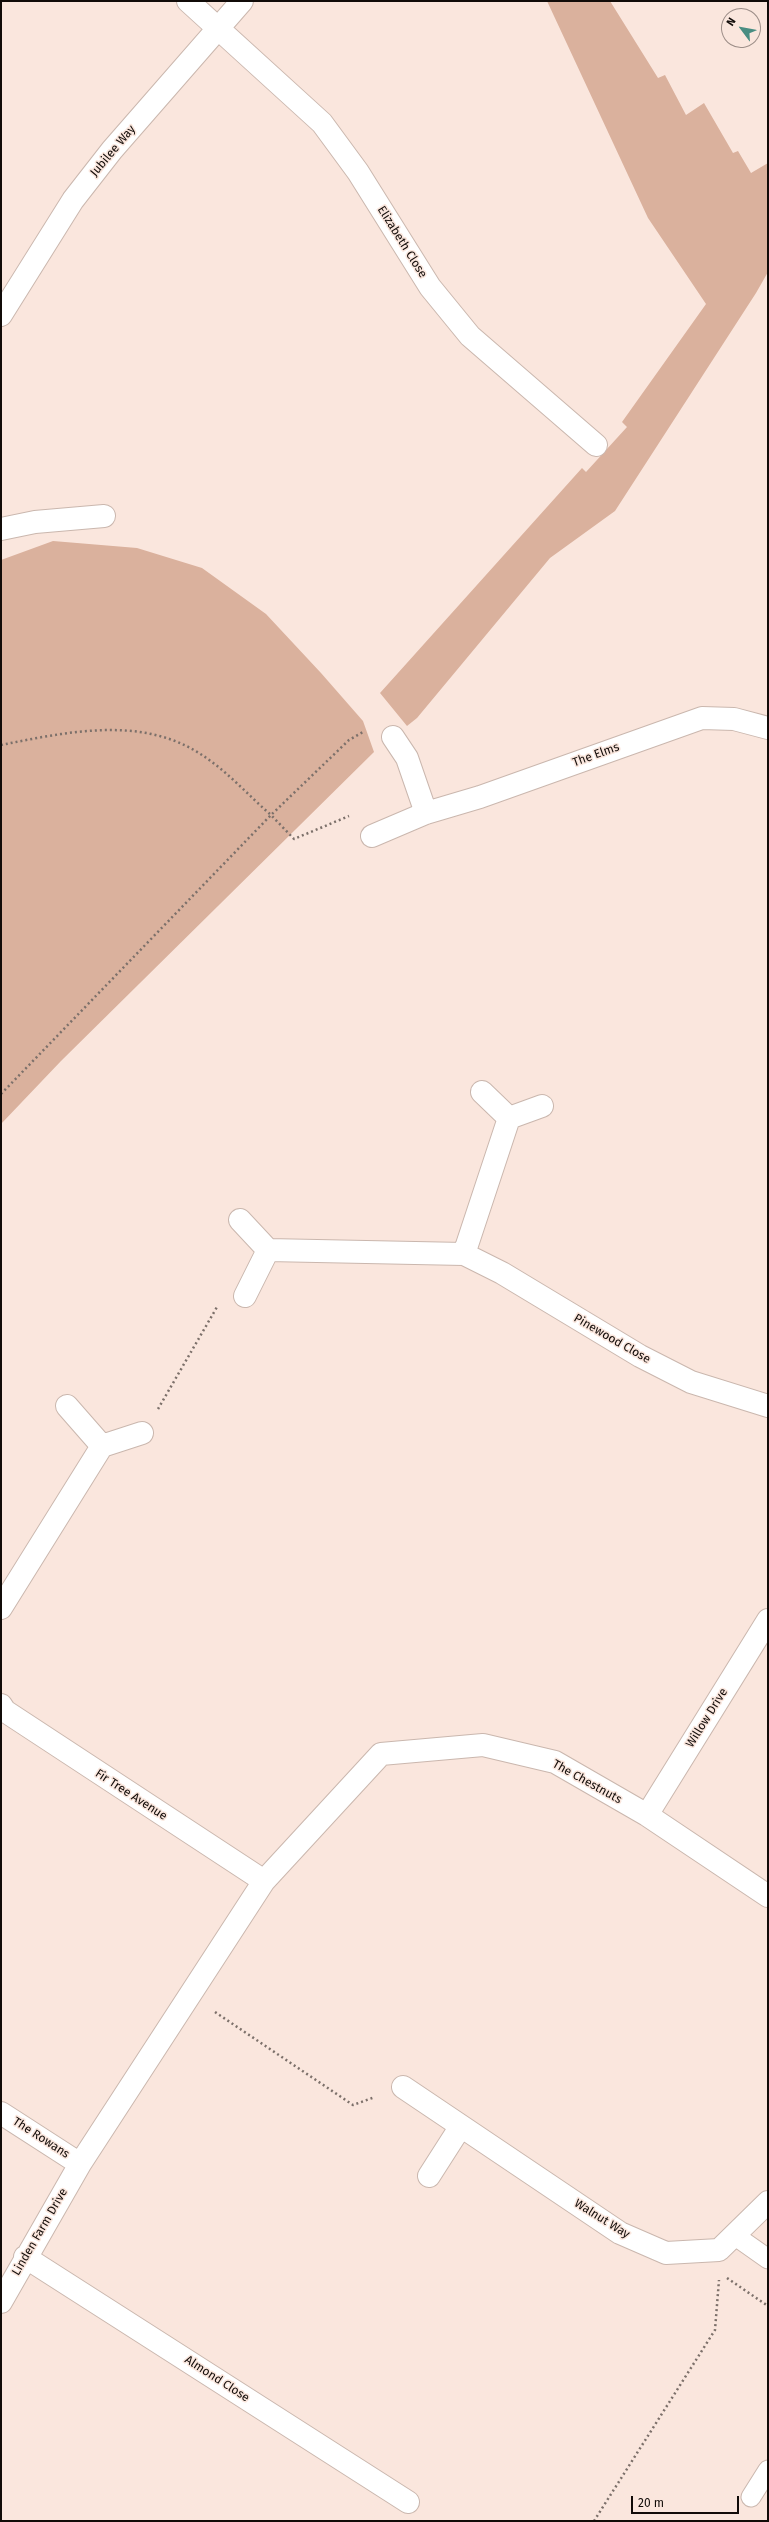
<!DOCTYPE html>
<style>
body{margin:0}
#map{position:relative;width:769px;height:2522px;overflow:hidden;background:#fae6dd;font-family:"Fira Sans",sans-serif}
canvas{display:block}
.frame{position:absolute;inset:0;border:2px solid #110b08;pointer-events:none}
.north{position:absolute;left:721px;top:8px;width:40px;height:40px;box-sizing:border-box;background:#fae6dd;border:1px solid #9d8e88;border-radius:50%;rotate:302deg;font-size:11px;font-weight:700;line-height:16px;text-align:center;color:#110b08}
.north::after{content:'';display:block;margin:auto;width:14px;height:18px;background:#498d82;clip-path:polygon(50% 0,100% 100%,50% 72%,0 100%)}
.scale{position:absolute;left:631px;top:2496px;width:108px;height:18px;box-sizing:border-box;border:2px solid #110b08;border-top:0;padding-left:5px;font-size:12px;line-height:14px;white-space:nowrap;color:#110b08;-webkit-text-stroke:3px #fae6dd;paint-order:stroke}
</style>
<div id="map">
<canvas width="769" height="2522"></canvas>
<div class="frame"></div>
<div class="north">N</div>
<div class="scale">20 m</div>
</div>
<script>
const ctx = document.querySelector('canvas').getContext('2d');
ctx.lineJoin = 'round';
function paint(path, color) { ctx.fillStyle = color; ctx.fill(path, 'evenodd'); }
function trace(path, color, width, dash) { ctx.strokeStyle = color; ctx.lineWidth = width; ctx.lineCap = dash ? 'butt' : 'round'; ctx.setLineDash(dash || []); ctx.stroke(path); }
function write(font, color, halo, rows, align = 'center') {
  ctx.font = font + ' "Fira Sans",sans-serif'; ctx.lineWidth = 3; ctx.setLineDash([]); ctx.textBaseline = 'middle'; ctx.strokeStyle = halo; ctx.fillStyle = color; for (const [text, x, y, turn = 0] of rows) {
    ctx.save(); ctx.translate(x, y); ctx.rotate((+turn || 0) * Math.PI / 180); ctx.textAlign = isNaN(turn) ? turn : align; if (halo) ctx.strokeText(text, 0, 0); ctx.fillText(text, 0, 0); ctx.restore();
  }
}
paint(new Path2D(`
 M547,1h63l48,77 7,-3 21,40 18,-12 29,50 5,-2 13,22 17,-10v109l-12,21 -141,218 -65,47 -133,160 -10,8 -27,-33 202,-225 4,4 41,-45 -5,-5 84,-118 -58,-86z
 M53,541l84,7 65,20 64,46 55,59 42,48 11,31 -313,309 -60,63v-564z`), '#dab19d');
const service = new Path2D(`
 M734,2235l34,24
 M751,2497l17,-27`);
const minor = new Path2D(`
 M188,1l134,122 36,49 72,115 40,49 126,109
 M1,315l72,-115 39,-50 130,-149
 M1,529l34,-7 69,-6
 M393,737l14,21 19,55
 M372,836l54,-23 54,-16 222,-79 32,1 34,9
 M482,1092l27,26 33,-12
 M240,1220l28,30 -23,46
 M268,1250l196,4 38,19 138,83 51,26 77,24
 M464,1254l45,-136
 M67,1406l35,40 40,-13
 M1,1608l101,-162
 M1,1705l4,6 259,170
 M647,1815l121,-195
 M403,2087l217,146 46,20 53,-3 49,-48
 M1,2113l79,51
 M429,2176l32,-50
 M25,2257l383,245
 M1,2302l79,-138 184,-283 117,-127 102,-9 72,17 92,53 121,81`);
trace(service, '#cab7ae', 21);
trace(minor, '#cab7ae', 24);
trace(new Path2D(`
 M1,745c66,-13 141,-30 201,10 25,16 47,41 69,60l78,-75 14,-8
 M1,1094l270,-279 23,24 55,-23
 M158,1409l59,-102
 M215,2012l138,93 22,-8
 M727,2278l41,28
 M594,2521l121,-191 4,-50`), '#7c706a', 2.5, [2, 3]);
trace(service, '#fff', 19);
trace(minor, '#fff', 22);
write('12px', '#110b08', '#fae6dd', [
 ["Jubilee Way",113,151,-50],
 ["Elizabeth Close",402,242,58],
 ["The Elms",596,755,-20],
 ["Pinewood Close",612,1339,30],
 ["Willow Drive",707,1718,-58],
 ["The Chestnuts",587,1782,29],
 ["Fir Tree Avenue",131,1795,33],
 ["The Rowans",41,2138,33],
 ["Walnut Way",602,2219,32],
 ["Linden Farm Drive",40,2232,-60],
 ["Almond Close",217,2379,33]
]);
</script>
